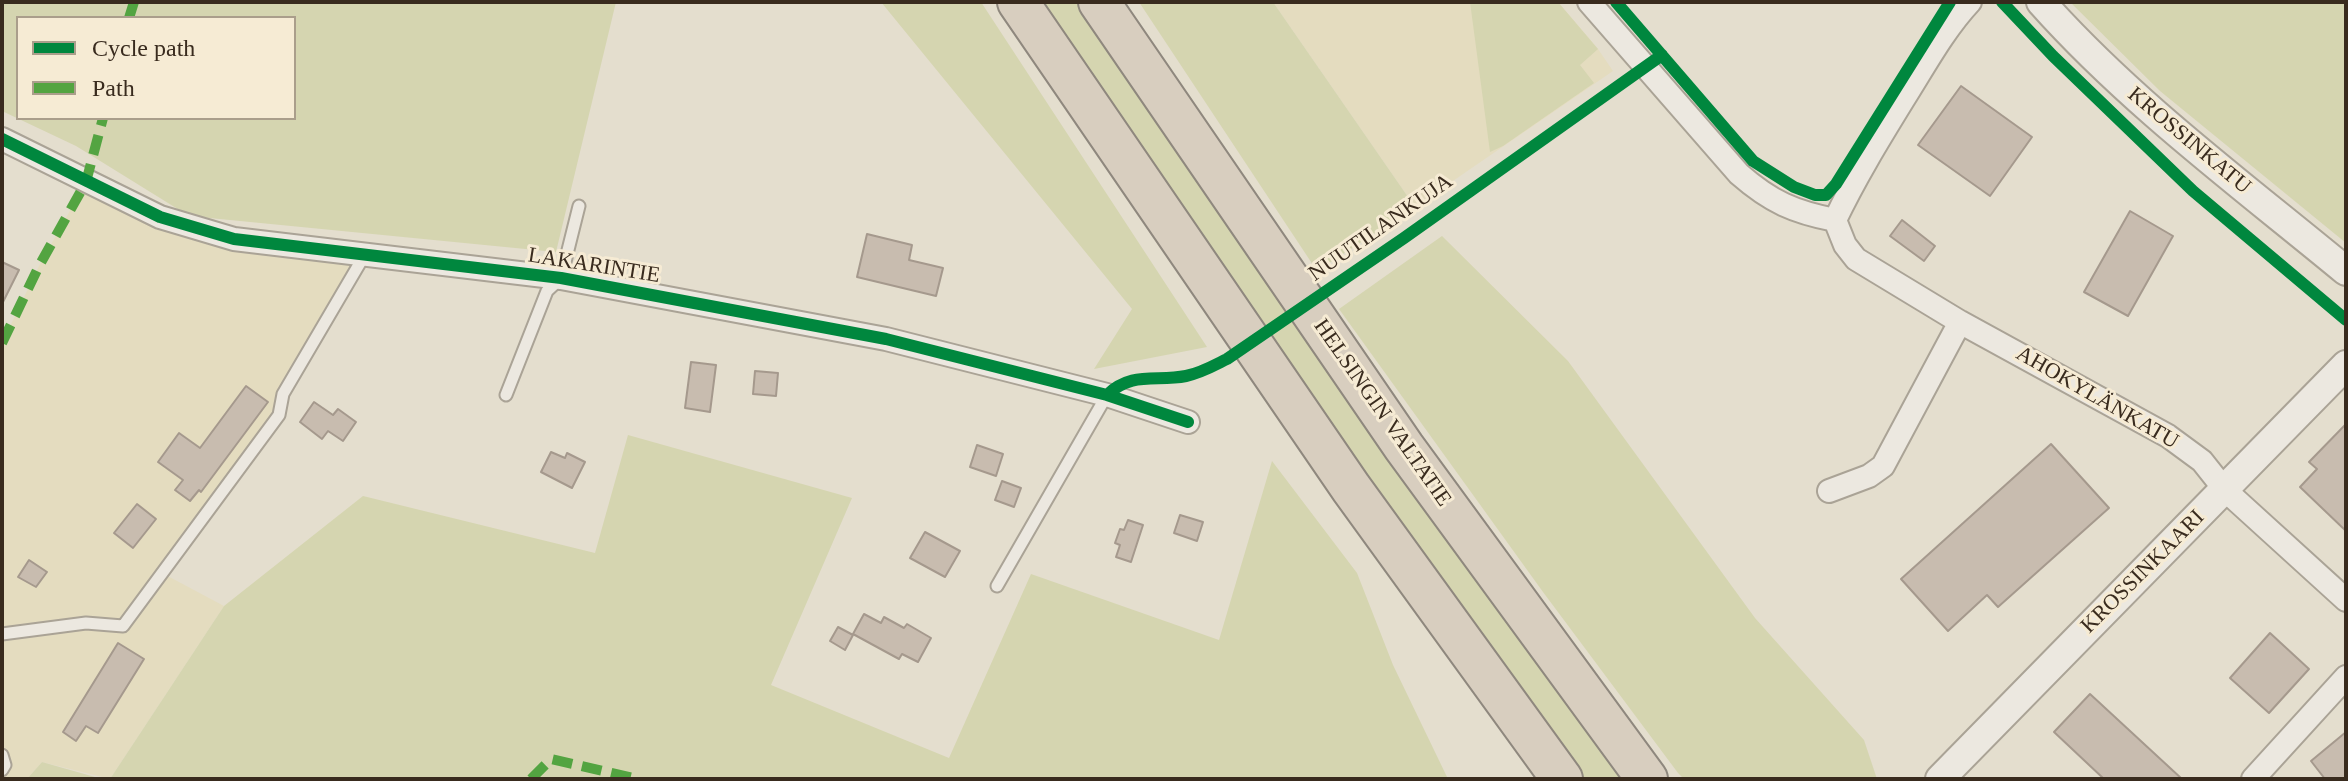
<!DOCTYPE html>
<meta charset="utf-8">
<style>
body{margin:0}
#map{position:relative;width:2348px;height:781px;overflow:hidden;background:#e4dece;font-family:Georgia,serif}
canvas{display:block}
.frame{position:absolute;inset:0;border:4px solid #392b1e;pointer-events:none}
.legend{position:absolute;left:16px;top:16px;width:280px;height:104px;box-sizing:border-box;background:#f6ebd4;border:2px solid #aa9e8b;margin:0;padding:10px 14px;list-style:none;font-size:24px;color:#392b1e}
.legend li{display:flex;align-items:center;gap:16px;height:40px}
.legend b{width:40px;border:2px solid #aa9e8b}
</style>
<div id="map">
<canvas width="2348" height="781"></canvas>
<div class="frame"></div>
<ul class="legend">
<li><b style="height:10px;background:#00873e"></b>Cycle path</li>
<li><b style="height:10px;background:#53a441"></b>Path</li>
</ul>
</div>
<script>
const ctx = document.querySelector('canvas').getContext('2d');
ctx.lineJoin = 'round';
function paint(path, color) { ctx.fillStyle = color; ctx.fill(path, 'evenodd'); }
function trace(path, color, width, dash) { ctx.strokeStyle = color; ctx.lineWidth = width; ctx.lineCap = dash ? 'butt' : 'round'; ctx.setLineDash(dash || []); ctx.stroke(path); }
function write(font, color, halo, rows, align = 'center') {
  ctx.font = font + ' Georgia,serif'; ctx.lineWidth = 6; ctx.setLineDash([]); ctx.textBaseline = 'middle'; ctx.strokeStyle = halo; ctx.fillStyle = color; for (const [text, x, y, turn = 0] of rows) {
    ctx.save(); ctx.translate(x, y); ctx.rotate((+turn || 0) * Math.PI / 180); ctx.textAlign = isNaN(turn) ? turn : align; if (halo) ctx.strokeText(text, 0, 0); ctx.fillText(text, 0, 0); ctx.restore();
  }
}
paint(new Path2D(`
 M1273,2h285l40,47 15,22 -198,136z
 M86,182l74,35 204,39 -81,138 -4,21 -117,158 62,33 -114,173 -68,-17 -15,17h-25v-436l37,-77z`), '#e4dcbf');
paint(new Path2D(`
 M2,2h614l-60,250 -367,-36 -113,-70 -74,-35zM18,18h276v100h-276z
 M881,2h100l226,345 -113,22 38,-60z
 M1035,2h45l544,777h-47z
 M1139,2h134l142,205 -98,64z
 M1470,2h88l40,47 -18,16 14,18 -91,63 -13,6z
 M2070,2h276v241l-186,-152z
 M1442,236l126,125 187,257 109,122 13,39h-193l-6,-6 -135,-181 -204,-283z
 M628,435l224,63 -81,187 178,73 82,-184 188,66 53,-179 85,112 36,92 55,114h-1338l114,-173 139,-110 232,57z
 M42,762l60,17h-75z`), '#d5d5b0');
const building = new Path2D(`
 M1961,86l71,51 -42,59 -72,-51z
 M2130,211l43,25 -45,80 -44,-24z
 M1902,220l33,26 -11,15 -34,-25z
 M867,234l45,11 -3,15 34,8 -7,28 -79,-19z
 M2,262l17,8 -17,34z
 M691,362l25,3 -6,47 -25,-4z
 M755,371l23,2 -2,23 -23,-2z
 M246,386l22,16 -67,90 -2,-2 -9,11 -15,-11 8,-10 -25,-18 21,-29 21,15z
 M314,402l19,13 5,-6 18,13 -13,19 -15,-10 -6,8 -22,-17z
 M2346,424v107l-46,-44 17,-18 -8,-7z
 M2051,444l58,64 -111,99 -11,-12 -39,36 -47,-52z
 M977,445l26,9 -7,22 -26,-9z
 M551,452l14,6 2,-5 18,9 -13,26 -31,-16z
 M1002,481l19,7 -7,19 -19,-7z
 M137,504l19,15 -23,29 -19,-15z
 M1180,515l23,7 -6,19 -23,-8z
 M1128,520l15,5 -12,37 -15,-5 4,-12 -5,-2 5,-14 4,1z
 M925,532l35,19 -15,26 -35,-19z
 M29,560l18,12 -11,15 -18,-10z
 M864,614l17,9 3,-6 20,11 3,-4 24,14 -13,24 -16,-8 -3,5 -46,-25z
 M838,627l15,8 -8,15 -15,-9z
 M2270,633l39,36 -40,44 -39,-35z
 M118,643l26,16 -46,74 -12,-7 -10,15 -13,-9z
 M2090,694l92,85h-78l-50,-47z
 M2346,732v47h-21l-14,-18z`);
paint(building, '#c8bcaf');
trace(building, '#a5998d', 2);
const service = new Path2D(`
 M506,395l41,-104 14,-13 18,-72
 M997,586l110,-191
 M2,634l84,-11 37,3 156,-211 4,-21 81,-138
 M2,755l3,10 -3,5`);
const minor = new Path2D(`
 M1589,2l150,172c32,28 55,38 96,46l10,25 11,14 104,63 208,114 34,25 23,29 121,110
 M2,139l158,78 74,22 327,39 325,61 221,56 81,27
 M1835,220c20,-42 44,-81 68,-120 21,-33 40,-69 67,-98
 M1829,491l40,-15 14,-10 77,-144
 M2253,779l93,-102`);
const tertiary = new Path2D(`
 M2041,2c90,101 201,183 305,269
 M1940,779l406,-414`);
const motorway = new Path2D(`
 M1018,2l333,486 211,291
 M1099,2l305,445 243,332`);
trace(service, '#aaa396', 15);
trace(minor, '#aaa396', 26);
trace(tertiary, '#aaa396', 32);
trace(motorway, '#8f887e', 44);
trace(service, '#ece8e0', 11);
trace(minor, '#ece8e0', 22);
trace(tertiary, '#ece8e0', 28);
trace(motorway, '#d8cebf', 40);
trace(new Path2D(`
 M129,18l5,-16
 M2,343l37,-77 47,-84 17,-64
 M531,779l20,-20 87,20`), '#53a441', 10, [20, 10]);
trace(new Path2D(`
 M1616,2l137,159 41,26 21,8h11l10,-11 114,-182
 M2002,2l51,54 140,135 153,129
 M2,139l158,78 74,22 327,39 325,61 221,56 81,27
 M1107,395c25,-24 49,-13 79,-19 15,-3 27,-10 41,-17l177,-121 258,-183`), '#00873e', 12);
write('22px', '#392b1e', '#f6ebd4', [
 ["KROSSINKATU",2189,141,40],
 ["NUUTILANKUJA",1381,228,-35],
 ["LAKARINTIE",594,266,9],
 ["AHOKYLÄNKATU",2097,398,30],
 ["HELSINGIN VALTATIE",1382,413,55],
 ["KROSSINKAARI",2143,572,-45]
]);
</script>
